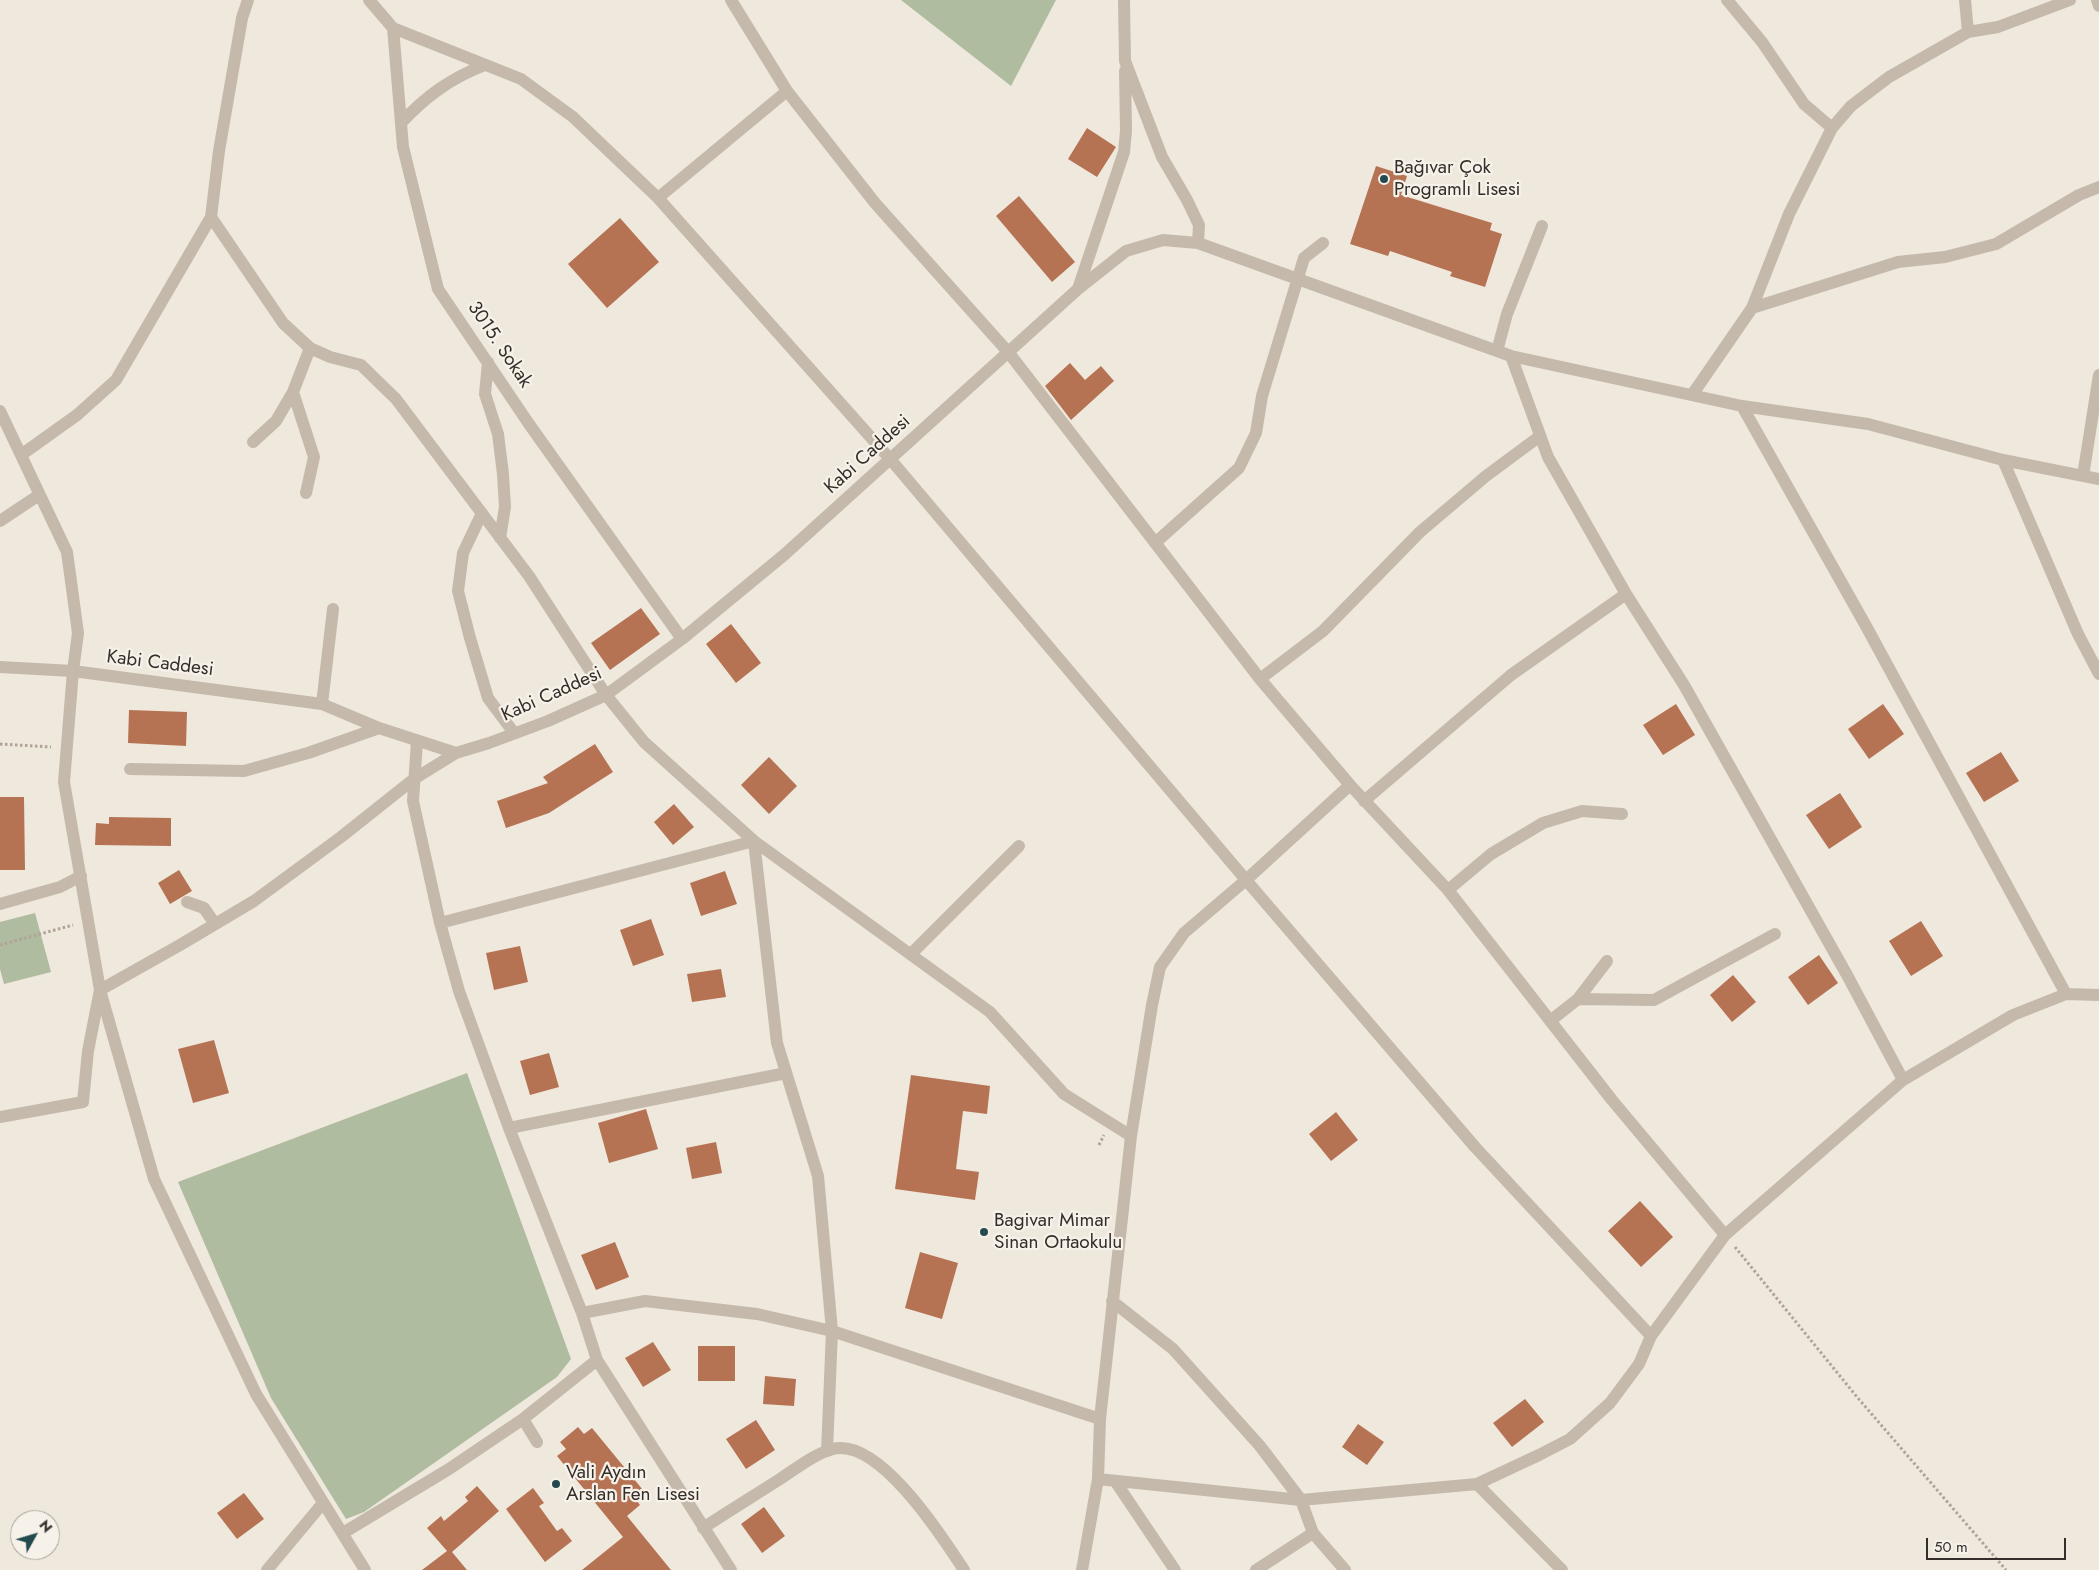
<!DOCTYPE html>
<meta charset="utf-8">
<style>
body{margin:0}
#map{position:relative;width:2099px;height:1570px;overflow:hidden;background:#efe8dd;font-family:Jost,sans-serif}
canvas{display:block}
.north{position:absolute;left:10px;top:1510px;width:50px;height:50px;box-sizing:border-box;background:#f7f2e9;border:1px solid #a9a39c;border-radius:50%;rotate:51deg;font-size:14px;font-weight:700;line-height:20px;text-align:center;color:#342d29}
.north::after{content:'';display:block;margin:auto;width:18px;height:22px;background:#244a50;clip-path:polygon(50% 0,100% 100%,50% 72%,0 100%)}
.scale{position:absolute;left:1926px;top:1538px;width:140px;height:22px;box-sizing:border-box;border:2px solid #342d29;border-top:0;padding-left:6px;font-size:15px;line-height:18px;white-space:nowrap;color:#342d29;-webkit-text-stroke:4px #f7f2e9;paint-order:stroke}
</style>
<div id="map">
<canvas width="2099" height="1570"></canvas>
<div class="north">N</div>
<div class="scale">50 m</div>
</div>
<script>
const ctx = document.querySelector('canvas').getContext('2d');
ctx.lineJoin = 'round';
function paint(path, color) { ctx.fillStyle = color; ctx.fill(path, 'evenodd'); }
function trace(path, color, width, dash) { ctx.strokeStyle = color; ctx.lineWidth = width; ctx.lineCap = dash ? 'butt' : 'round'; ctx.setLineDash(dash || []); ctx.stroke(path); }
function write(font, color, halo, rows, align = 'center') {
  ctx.font = font + ' Jost,sans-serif'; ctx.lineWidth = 4.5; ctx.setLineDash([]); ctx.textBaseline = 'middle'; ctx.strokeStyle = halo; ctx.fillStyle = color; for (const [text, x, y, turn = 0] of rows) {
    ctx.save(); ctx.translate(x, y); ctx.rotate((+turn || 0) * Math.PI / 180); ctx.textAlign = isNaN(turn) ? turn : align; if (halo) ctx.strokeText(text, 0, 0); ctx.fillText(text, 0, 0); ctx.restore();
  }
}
paint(new Path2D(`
 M901,0h155l-45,86z
 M35,913l16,59 -47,12 -4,-15v-47z
 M467,1073l104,286 -14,18 -193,135 -18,7 -75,-121 -93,-216z`), '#b0bc9f');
paint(new Path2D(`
 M1087,128l29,19 -19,30 -29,-18z
 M1376,166l31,10 -6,19 91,28 -2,7 12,4 -17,53 -35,-11 2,-4 -62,-21 -2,5 -38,-12z
 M1019,196l56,66 -23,20 -56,-66z
 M620,218l39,44 -52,46 -39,-44z
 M1070,363l15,17 16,-14 13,15 -43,39 -26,-34z
 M641,608l19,26 -50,36 -19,-27z
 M731,624l30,39 -25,20 -30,-39z
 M1676,704l19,31 -32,20 -20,-30z
 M1883,704l21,30 -35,25 -21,-30z
 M129,710l58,2 -1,34 -58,-3z
 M595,744l18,28 -64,41 -43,15 -9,-27 51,-18 -5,-6z
 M2001,752l18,29 -35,21 -18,-29z
 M769,757l28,29 -28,28 -28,-29z
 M1840,793l22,34 -33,22 -23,-34z
 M0,797h24l1,73h-25z
 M674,804l20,23 -21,18 -19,-23z
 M109,817l62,1v28l-76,-1 1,-22 13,1z
 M179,870l13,21 -22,13 -12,-21z
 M725,871l12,33 -36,12 -11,-33z
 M651,919l13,36 -31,11 -13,-36z
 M1921,921l22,35 -32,20 -22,-35z
 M520,946l8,36 -34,8 -8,-37z
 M1819,955l19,28 -30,22 -20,-28z
 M721,969l5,28 -34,5 -5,-28z
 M1733,975l23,27 -24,20 -22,-27z
 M214,1040l15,53 -36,10 -15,-54z
 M549,1053l10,34 -29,8 -10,-34z
 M911,1075l79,11 -3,28 -24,-3 -7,58 23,3 -4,28 -80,-11z
 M646,1109l12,40 -49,14 -11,-40z
 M1336,1112l22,28 -27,21 -22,-27z
 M716,1142l6,31 -30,6 -6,-31z
 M1640,1201l33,36 -32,30 -33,-36z
 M615,1242l14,35 -33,13 -15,-35z
 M920,1252l38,11 -16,56 -37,-11z
 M653,1342l18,28 -28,17 -18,-29z
 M698,1346h37v35h-37z
 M765,1376l31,3 -2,27 -31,-2z
 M1525,1399l19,23 -32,25 -19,-24z
 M756,1420l19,30 -29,19 -20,-30z
 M1358,1424l26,18 -17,23 -25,-18z
 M578,1427l6,7 8,-6 51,62 -9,7 6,8 -13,11 44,54h-89l41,-33 -66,-81 9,-7 -6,-7z
 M477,1486l22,25 -47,41 15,18h-45l25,-19 -20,-23 14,-12 3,5 24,-20 -3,-4z
 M533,1488l11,15 -5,3 18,25 5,-3 10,13 -27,21 -39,-53z
 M244,1493l20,26 -27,20 -20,-26z
 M764,1507l21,29 -23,17 -21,-29z`), '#b67354');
trace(new Path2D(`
 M0,744l51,3
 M0,945l73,-20
 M1099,1145l5,-10
 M1735,1247l122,150 149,173`), '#b1a395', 3, [2.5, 2.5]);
trace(new Path2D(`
 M369,0l24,28 128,51 52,38 85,81 233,262 355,420 229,267 176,189
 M731,0l56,91 88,112 134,150 251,326 90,106 -104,95 -62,53 -24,34 -8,38 -21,131 -31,283 -2,60 -16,91
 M1124,0l1,61 37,96 25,43 12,25 -1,18
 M1727,0l35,42 42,62 28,24
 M1965,0l3,32
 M2097,0l2,6
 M393,28l10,119 35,142 91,135 153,215
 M401,123c25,-27 50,-45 84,-58
 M658,198l129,-107
 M211,217l72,106 27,25 20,9 31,8 35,34 133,177 77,119 38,47 110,99 236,171 74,82 67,42
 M1078,289l46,-137 2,-21 -1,-60
 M1752,308l146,-46 47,-5 51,-13 83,-49 20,-8
 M1497,351l10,-37 35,-88
 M1511,356l37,101 78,137 58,91 163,290 56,105
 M488,362l-3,32 13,40 5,40 2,33 -5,31
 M1692,395l60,-87 37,-94 43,-86 19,-22 38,-29 79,-45 30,-5 72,-27
 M1742,406l124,220 200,368
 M0,411l67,141 11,81 -5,38 -9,111 36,208 54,189 102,215 109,176
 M253,442l23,-21 17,-29
 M21,455l56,-40 39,-35 95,-163 8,-66 23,-133 6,-18
 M2003,460l75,174 21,40
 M2083,476l16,-101
 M306,493l8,-36 -21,-65 17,-44
 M482,513l-19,40 -5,38 12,47 18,60 26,35
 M0,521l39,-26
 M1155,543l84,-75 17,-35 6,-37 42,-138 19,-15
 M0,667l73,4 249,33 57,24 77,25 33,-10 59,-22 58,-26 76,-56 102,-84 294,-266 48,-38 37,-11 35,3 313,113 231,50 126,18 135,36 96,19
 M1260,679l63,-48 97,-99 66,-56 54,-40
 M322,704l11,-95
 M417,741l-4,60 27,122 19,68 50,137 73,185 15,47 134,210
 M130,769l114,2 64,-18 71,-25
 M1350,785l98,105 164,210 113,135
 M1364,801l147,-126 115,-81
 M1448,890l43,-36 52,-31 39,-12 40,3
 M187,902l17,6 11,16
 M0,904l60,-17 21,-11
 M440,923l314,-82 23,202 41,133 14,155 -5,120
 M911,954l108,-108
 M1578,999l76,1 121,-66
 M1550,1021l28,-22 29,-38
 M0,1117l83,-15 5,-51 12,-61 80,-45 74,-44 87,-64 73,-58 42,-26
 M509,1128l277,-55
 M1112,1301l61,48 87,97 41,54 12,33 -57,37
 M582,1313l63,-12 112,13 75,17 268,88
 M523,1419l14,23
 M1098,1479l203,21 176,-16 62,-29 31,-16 40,-36 29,-39 12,-28 74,-101 178,-155 110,-65 53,-21 33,1
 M1115,1481l60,89
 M1477,1484l85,86
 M703,1528c26,-17 52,-33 77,-49 17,-11 34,-25 53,-30 46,-12 110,89 131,121
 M343,1533l106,-64 74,-50 74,-59
 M1313,1533l32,37
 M267,1570l56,-67`), '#c5b9ab', 12);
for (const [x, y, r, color] of [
 [1384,179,5,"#244a50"],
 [984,1232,5,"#244a50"],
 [556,1484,5,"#244a50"]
]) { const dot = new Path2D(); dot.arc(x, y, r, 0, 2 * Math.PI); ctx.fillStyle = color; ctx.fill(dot); trace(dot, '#f7f2e9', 2); }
write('19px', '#342d29', '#f7f2e9', [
 ["Bağıvar Çok",1394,168],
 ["Programlı Lisesi",1394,190],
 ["Bagivar Mimar",994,1221],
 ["Sinan Ortaokulu",994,1243],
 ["Vali Aydın",566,1473],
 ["Arslan Fen Lisesi",566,1495]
], 'left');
write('19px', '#342d29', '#f7f2e9', [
 ["3015. Sokak",499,345,56],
 ["Kabi Caddesi",868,455,-42],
 ["Kabi Caddesi",160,664,7],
 ["Kabi Caddesi",552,695,-24]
]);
</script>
